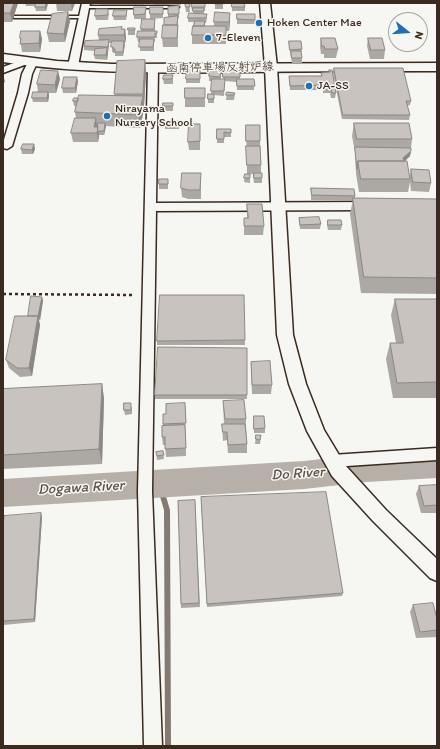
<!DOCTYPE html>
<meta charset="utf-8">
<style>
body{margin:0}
#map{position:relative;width:440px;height:749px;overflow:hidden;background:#f6f6f2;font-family:Itim,sans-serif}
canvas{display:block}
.frame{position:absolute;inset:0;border:4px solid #3b2a1e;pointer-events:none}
.north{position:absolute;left:388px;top:12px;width:40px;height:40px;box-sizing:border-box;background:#f6f6f2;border:1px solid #aba49d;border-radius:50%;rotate:107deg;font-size:11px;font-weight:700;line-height:16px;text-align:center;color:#3b2a1e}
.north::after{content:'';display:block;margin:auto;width:14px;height:18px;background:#1f6fb2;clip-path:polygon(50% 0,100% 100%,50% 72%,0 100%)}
</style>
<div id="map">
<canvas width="440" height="749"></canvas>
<div class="frame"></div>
<div class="north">N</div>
</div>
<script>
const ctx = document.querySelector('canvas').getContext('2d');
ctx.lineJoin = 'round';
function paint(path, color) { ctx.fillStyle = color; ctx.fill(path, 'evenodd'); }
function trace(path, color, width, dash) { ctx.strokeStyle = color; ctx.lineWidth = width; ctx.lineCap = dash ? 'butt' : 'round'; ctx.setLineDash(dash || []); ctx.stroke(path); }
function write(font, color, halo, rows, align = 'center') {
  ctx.font = font + ' Itim,"Klee One",sans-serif'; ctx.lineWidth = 3; ctx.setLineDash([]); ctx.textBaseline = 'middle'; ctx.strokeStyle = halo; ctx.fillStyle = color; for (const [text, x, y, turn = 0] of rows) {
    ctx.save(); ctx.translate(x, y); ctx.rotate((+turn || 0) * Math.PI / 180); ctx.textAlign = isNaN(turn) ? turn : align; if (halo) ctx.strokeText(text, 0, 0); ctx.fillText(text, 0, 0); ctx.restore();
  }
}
paint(new Path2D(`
 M157,481h4l1,2 8,27 1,236h-6l-1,-236 -8,-27z`), '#857a71');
paint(new Path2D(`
 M437,450v28l-71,4 -62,7 -301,18v-28l301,-18 62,-7z`), '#b6b0a9');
const service = new Path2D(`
 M83,6h94l2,1 -2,1h-94z
 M14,16h69l2,1 -2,1h-69z`);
const minor = new Path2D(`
 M82,3h8l-12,63 -5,3 -5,-3z
 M25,59l10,2 2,2 -5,11 -4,19 -16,53 -5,3 -4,-1v-5l15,-50 4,-19 5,-10 -24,9v-6z
 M153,65l5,3 -2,135 213,-1 4,1 1,3 -1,3 -4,1 -213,1 -4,280 10,255h-18l-6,-255 10,-423z
 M437,448v12l-105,7 -5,-2 -2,-4 2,-4 5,-2z`);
const tertiary = new Path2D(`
 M260,3h10l7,64 16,268 13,49 18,46 21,35 41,45 51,49v22l-7,-3 -57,-57 -41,-45 -25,-45 -18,-47 -12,-49 -12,-268z`);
const secondary = new Path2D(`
 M3,54l54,7 55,3 325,-1v8c-65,0 -130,0 -194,1 -81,1 -161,2 -240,-10z`);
trace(service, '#3b2a1e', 3);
trace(minor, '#3b2a1e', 3);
trace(tertiary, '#3b2a1e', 3);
trace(secondary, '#3b2a1e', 3);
trace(new Path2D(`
 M3,294l131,1`), '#3b2a1e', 2.5, [3, 3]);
paint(service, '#f6f6f2');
paint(minor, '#f6f6f2');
paint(tertiary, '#f6f6f2');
paint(secondary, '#f6f6f2');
paint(new Path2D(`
 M3,3h15l-6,19h-9z
 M25,3h11l-1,3h-9z
 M36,3h12l-2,8h-10l-1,-4z
 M56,3h21v1h-2l-3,7h-15z
 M94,3h7l-1,2h-6z
 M143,3h11v2h-10z
 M169,3h12v2h-12z
 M185,3h4l1,9h-4z
 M191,3h14v8h-1v3l3,4 -1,5h-1v3h9v-4l16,-1 -1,10h-3v13h-34v-9l2,-13h-6v-4l5,-5v-2h-1z
 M215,3h8v6h-8z
 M232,3l13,4v4h-13z
 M179,6v12h-1v29h-15l-1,-9 6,-21v-3z
 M146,7v12h-12v-4z
 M163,7v11l-13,1v-5z
 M68,12l2,9 -5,21h-16l-2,-9z
 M109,13l-1,7h-12l-1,-4z
 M237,14h18v10h-18z
 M127,15l-1,5h-12l-1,-4z
 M155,24v7h2v7h-2v4h-1v9h-14v-9h-2l-1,-5 4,-6v-2z
 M135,28v7h-7v-5z
 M122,29h3l1,9 -1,5h-1l-1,13h-8v-3h-2v-1h-1v-9h-3l-2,17 -12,-1 -1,-4 1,-4 -11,-1v-4l15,-6 -1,-5z
 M40,31l2,8 -2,13h-18l-2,-14z
 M321,38l17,11 -2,9h-12v-4h-3l-1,-7z
 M368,38l17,12 -1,9h-14l-3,-13z
 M289,41l13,8 -1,5 1,4v5h-10l-3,-17z
 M145,60l1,13 -2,33h-1l1,3 -4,19 -35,-2 -1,9h-5l-1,7h-25l-2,-9 5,-15 -1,-6 1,-6h-2l-1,-5 5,-3 37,-3 -1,-1z
 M221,68v11h2v-10h17v10h14v11h-17v-8l-12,-1 -1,15 -10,-1v8h-6v-9h3l1,-13h-3v-5z
 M334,68l77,33 -1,4 -3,1 3,9 -1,5 -67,-1 -9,-46z
 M329,70l7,23 -1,5h-4l-1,-5h-7v-3h-33l-1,-14h32v-3l8,-1z
 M200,73v10h-14v-4z
 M173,75v9h-9l-1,-5z
 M60,79l-4,14h-7v3l-1,6h-15l-1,-4 6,-6 -1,-8z
 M78,81l-2,12h-13l-1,-5z
 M205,88v19h-20v-9z
 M227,92l8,1 -1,7h-8z
 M163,103h10v8h-10z
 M180,121l-1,8h-14v-5z
 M354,123l58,16 -1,9v3l-1,5 -6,5 6,15 1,-7 20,14 -2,9 -18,-1 -1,-9 -2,10h-49l-3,-18 -1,-22 -3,-16z
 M246,125l14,16 1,24v8h1v10h-8l-1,-9h-6h3v9l-6,-1 1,-8h2z
 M217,129h14v8h-7v6h-7z
 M200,133v17h-11l-1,-8z
 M34,144l1,5 -2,5h-11l-1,-5z
 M168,179v10h-9v-5z
 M201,182v17h-13l-6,-2 -1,-9z
 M311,188l44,8v2l82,1v95l-76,-1 -11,-79 3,-14h-42z
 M247,204l17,22 -1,9h-19v-17h3z
 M299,218l22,6 -1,5h-20l-1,-7z
 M328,220l14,5 -1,5h-13l-1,-5z
 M42,297l1,4 -4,20 1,4 -8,51 -12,1 -11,-9 -3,-8 22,-44z
 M395,299h42v99h-44l-7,-39 4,-16h6l-5,-28z
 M245,340v5h-88v-4z
 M247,348v51h-92v-4z
 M251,362l21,23 -1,9h-19l-1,-24z
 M102,384l2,15 -2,65 -99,5v-80z
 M223,401l23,18v7l1,18v9h-19l-1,-13 -4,1 -1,-17h2z
 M185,403l1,53 -20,1 -1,-12h-2l-1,-8 1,-11v-12h3z
 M132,407v7l-7,1 -1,-5z
 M254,416l11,12v5h-11z
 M256,435h5l-1,9h-5z
 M163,451l1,8 -7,1 -1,-8z
 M437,485v28h-16l-5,-19 3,-8z
 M195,500l5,107 -19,1 -3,-107z
 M201,501l142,92 -1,3 -135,11z
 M42,517l-7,105 -32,3v-97z
 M413,605l24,14v18l-21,1 -6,-26z`), '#aca8a3');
paint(new Path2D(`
 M14,3h4l-6,19 -2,-9z
 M46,3h2l-2,8 -1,-4z
 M71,3h3l-2,8z
 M68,12l2,9 -5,21 -1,-8z
 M230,13v8l-1,10v-9z
 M125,29l1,9 -1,5 -1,-8z
 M40,31l2,8 -2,13 -1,-9z
 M109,40v5l-1,7v-5z
 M124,41l1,4 -2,11v-4z
 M107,48l1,5 -1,7 -1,-5z
 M145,60l1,13 -2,33 -1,-12z
 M58,71l2,8 -4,14 -1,-8z
 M77,77l1,4 -2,12 -1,-5z
 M3,78h1l1,4 -2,1z
 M48,92l1,4 -1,6 -1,-4z
 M143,96l1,13 -4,19 -1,-13z
 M96,118l1,9h-3z
 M105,123l1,4 -2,8v-4z
 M98,127l1,9 -1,6 -1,-9z
 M34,144l1,5 -2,5 -1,-4z
 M411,151l-1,5 -7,7v-5z
 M42,297l1,4 -3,20 -2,-5z
 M38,316l2,9 -8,51 -3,-8z
 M102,384l2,15 -2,65 -3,-15z
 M41,513l1,4 -7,105 -1,-3z`), '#8c8885');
const building = new Path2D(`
 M3,3h11l-4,10h-7z
 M36,3h10l-1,4h-10z
 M185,3h4l1,4h-4z
 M191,3h14v4h-13z
 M215,3h8v1h-8z
 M232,3h12l1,4h-13z
 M179,6v8h-11v-7z
 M134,7h12l-1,7 -11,1z
 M150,7h13v7h-13z
 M193,8h11v3h-11z
 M96,9h12v6l-13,1z
 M114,10h13l-1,6h-13z
 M68,12l-4,22 -17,-1 5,-19z
 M215,12l15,1 -1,9h-15z
 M189,13l18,1 -1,4h-18z
 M237,14h18v6l-18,-1z
 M178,16l-1,9h-13v-7z
 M142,19h13l-1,10h-13z
 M195,21h10l-1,5h-10z
 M163,25h15l-1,13h-15z
 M193,26h33v9h-34z
 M122,27l-1,2h4l-1,6h-26l1,-6z
 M128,28h7v2h-7z
 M21,31h19l-1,12 -19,1 1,-6h-1z
 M138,31h19v2h-2v4h-18z
 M321,38h14l3,11h-13l-1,-3h-2z
 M368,38h14l3,12h-14z
 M140,39h14l-1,8h-14z
 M109,40l-1,7 -24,-1 1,-5z
 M112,41h12l-1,11h-8v-3h-2v-2h-2z
 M289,41h12l1,8 -12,1z
 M107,48l-1,7h-12l1,-6z
 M291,51h10l1,7h-10z
 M145,60l-2,34h-29l3,-33z
 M187,68h13v11h-14z
 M210,68h11l-1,9 -11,-1z
 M334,68h69l8,33h-5l4,14h-67z
 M223,69h17v8h-17z
 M41,70l17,1 -3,14 -18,-1z
 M329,70h3l4,23h-4l-1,-4h-8v-4l-33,1 -1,-10h33l-1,-3 9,-1z
 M164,75h9l-1,4h-9z
 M64,77h13l-2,11h-13z
 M212,79h13l-1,12h-13z
 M237,79h17l1,7h-18z
 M185,88h20v10h-20z
 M33,92h15l-1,6h-15z
 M227,92l8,1 -1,2h-8z
 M208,94h6v5h-6z
 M79,95l64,1 -4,19 -64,-3z
 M74,98h4v3h-5z
 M163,103h10v3h-10z
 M75,118h21l-2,9h4l-1,6h-26z
 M166,121h14l-1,4 -14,-1z
 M98,123h7l-1,8h-6z
 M354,123h55l3,16h-55z
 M189,124h11v17l-12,1z
 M246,125h14v16h-14z
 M217,129h14v4l-7,-1v7h-7z
 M23,144h11l-2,6 -11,-1z
 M246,146h14l1,19h-14z
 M355,147l56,1v3l-8,7 1,3h-46l-1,8z
 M358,161h49l3,18h-49z
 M411,169l18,1 2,13 -18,-1z
 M182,173h19l-1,17h-12l-7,-2z
 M254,173h8v5h-8z
 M245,174h5v4h-6z
 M159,179h9v5h-9z
 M311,188l43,1 1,7 -43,-1z
 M353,198l84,1v79l-73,-1z
 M247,204h15l2,22h-20v-8h4z
 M319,217l2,7 -21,1 -1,-7z
 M328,220h13l1,5h-14z
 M160,295h84l1,45 -88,1z
 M31,296l11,1 -4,19h-10z
 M395,299h42v83l-40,1 -7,-40h13z
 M15,316h23l-9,52h-12l-11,-8z
 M158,347l89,1v47h-92z
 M270,361l2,24h-20l-1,-23z
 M102,384l-3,65 -96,6v-66z
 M244,400l2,19h-21l-2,-18z
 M124,403h7v7h-7z
 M185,403l1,20 -23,1v-10h3v-10z
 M254,416h10l1,12 -11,1z
 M222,424h23l2,20 -19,1 -1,-13h-4z
 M185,425l1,23 -21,1v-12h-3v-11z
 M256,435h5l-1,5 -4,-1z
 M163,451l1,4 -7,1 -1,-4z
 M437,485v20l-13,1 -5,-20z
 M326,492l17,101 -136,11 -6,-107z
 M195,500l4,103 -18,1 -3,-103z
 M41,513l-7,106 -31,2v-93l1,-12z
 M433,603l4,16v11l-17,2 -7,-27z`);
paint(building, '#c8c3be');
trace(building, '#8c8885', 1);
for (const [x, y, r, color] of [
 [259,23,4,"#1f6fb2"],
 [208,38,4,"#1f6fb2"],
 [309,86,4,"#1f6fb2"],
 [107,116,4,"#1f6fb2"]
]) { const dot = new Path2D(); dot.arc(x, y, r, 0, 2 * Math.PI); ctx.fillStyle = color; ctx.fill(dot); trace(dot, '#f6f6f2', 1.5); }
write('12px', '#3b2a1e', '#f6f6f2', [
 ["Hoken Center Mae",267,23],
 ["7-Eleven",216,38],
 ["JA-SS",317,86],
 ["Nirayama",115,109],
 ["Nursery School",115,123]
], 'left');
write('12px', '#3b2a1e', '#f6f6f2', [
 ["函南停車場反射炉線",220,68,-1]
]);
write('italic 15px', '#605248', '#f6f6f2', [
 ["Do River",298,474,-4],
 ["Dogawa River",81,488,-3]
]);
</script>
